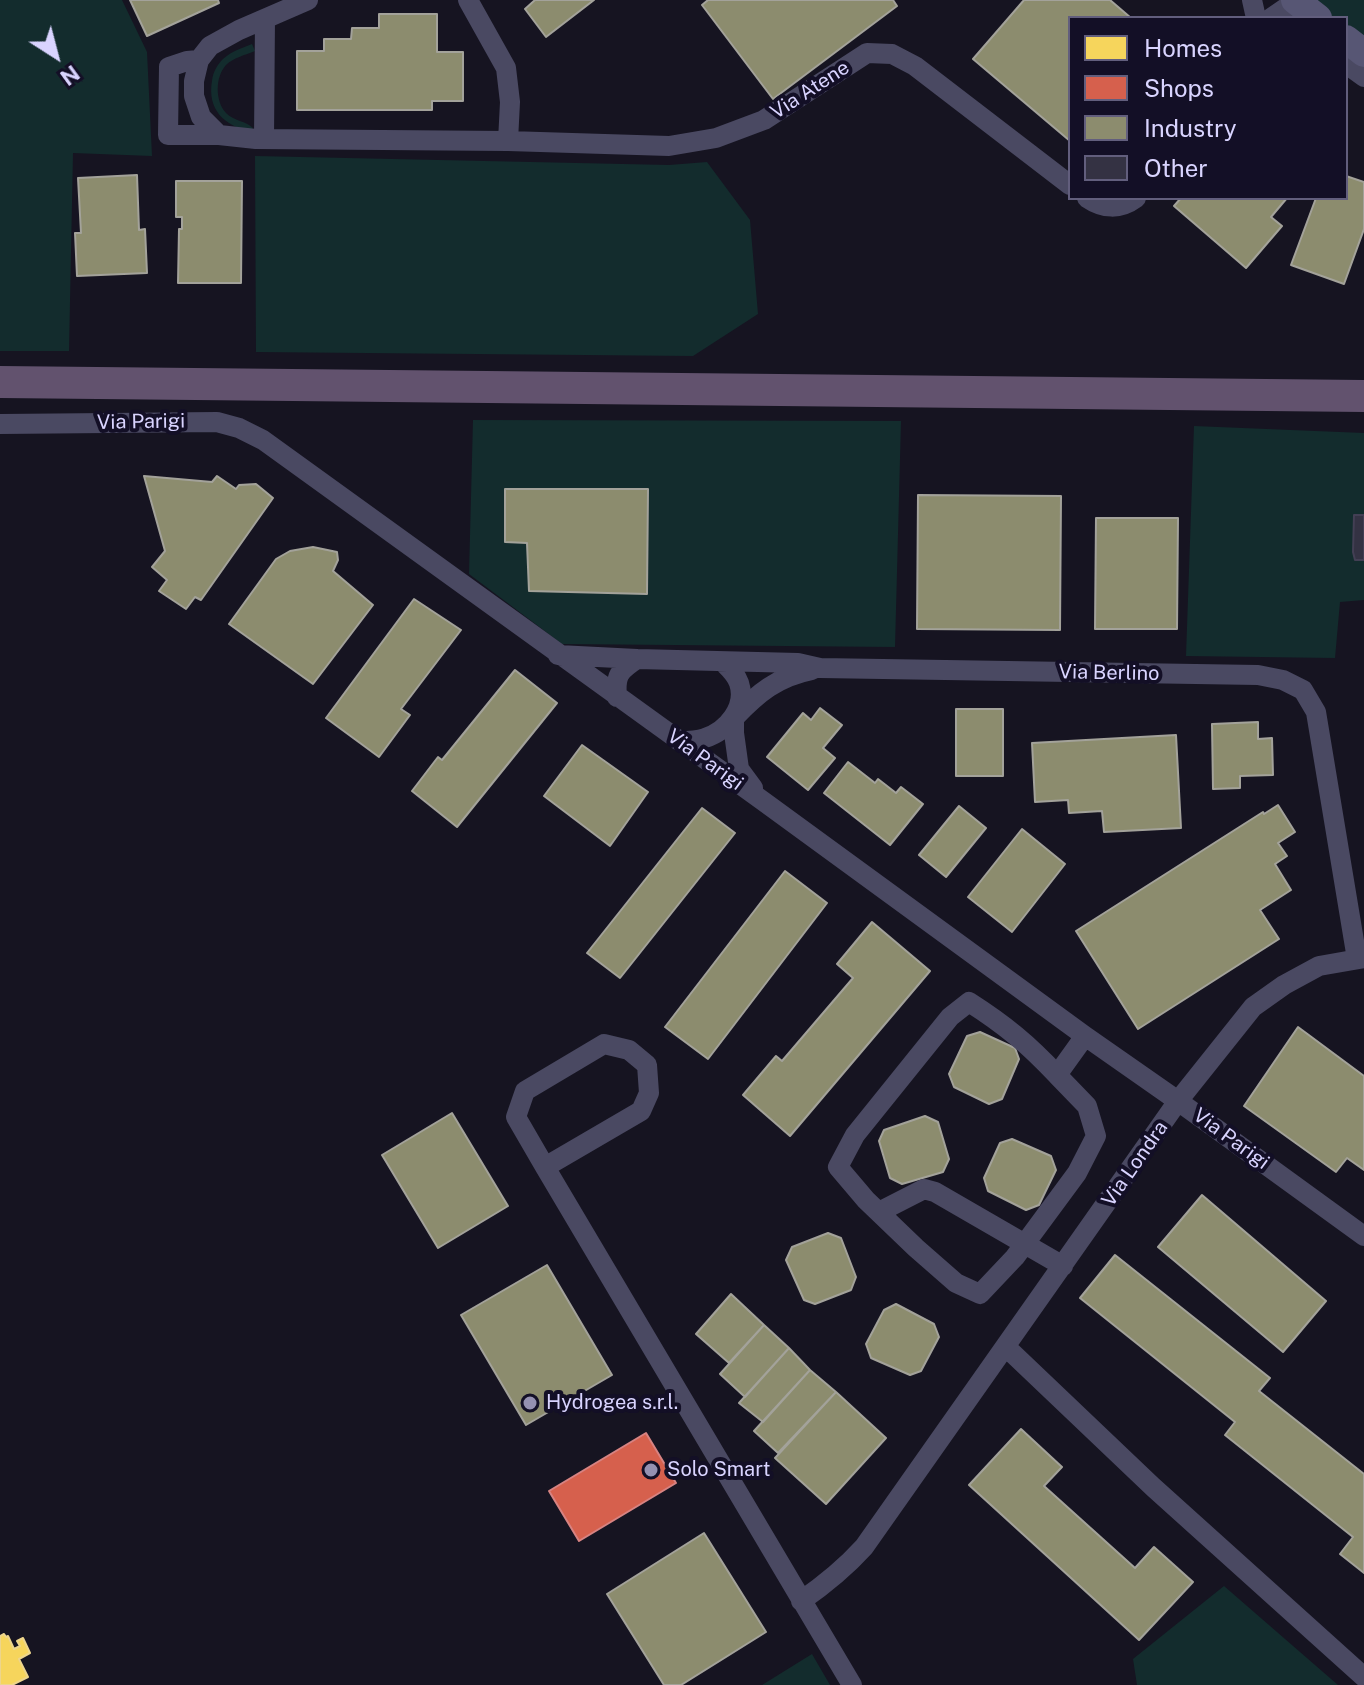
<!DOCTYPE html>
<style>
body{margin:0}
#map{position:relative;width:1364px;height:1685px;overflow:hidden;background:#161421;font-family:"Public Sans",sans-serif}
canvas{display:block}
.legend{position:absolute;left:1068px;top:16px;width:280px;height:184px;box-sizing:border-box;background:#130f26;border:2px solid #625e7d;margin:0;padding:10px 14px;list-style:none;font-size:24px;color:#d9d4ff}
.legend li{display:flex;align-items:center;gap:16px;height:40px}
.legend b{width:40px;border:2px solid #625e7d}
.north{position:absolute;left:16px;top:16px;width:80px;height:80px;-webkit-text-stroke:6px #130f26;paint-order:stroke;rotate:144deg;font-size:22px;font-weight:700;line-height:32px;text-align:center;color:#d9d4ff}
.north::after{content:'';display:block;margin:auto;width:28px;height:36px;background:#d9d4ff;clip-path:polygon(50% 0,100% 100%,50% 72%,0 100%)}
</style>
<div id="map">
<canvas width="1364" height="1685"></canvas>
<ul class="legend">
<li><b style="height:22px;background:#f6d55c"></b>Homes</li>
<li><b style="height:22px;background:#d6604d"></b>Shops</li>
<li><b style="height:22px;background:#8c8c6e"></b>Industry</li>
<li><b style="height:22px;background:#343243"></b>Other</li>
</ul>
<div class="north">N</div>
</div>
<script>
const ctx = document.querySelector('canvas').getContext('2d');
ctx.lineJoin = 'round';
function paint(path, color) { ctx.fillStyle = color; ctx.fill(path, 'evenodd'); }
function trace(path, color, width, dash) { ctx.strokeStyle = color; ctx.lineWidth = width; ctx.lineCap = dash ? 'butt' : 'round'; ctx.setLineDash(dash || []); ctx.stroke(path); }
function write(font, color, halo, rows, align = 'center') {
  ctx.font = font + ' "Public Sans",sans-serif'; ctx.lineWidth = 8; ctx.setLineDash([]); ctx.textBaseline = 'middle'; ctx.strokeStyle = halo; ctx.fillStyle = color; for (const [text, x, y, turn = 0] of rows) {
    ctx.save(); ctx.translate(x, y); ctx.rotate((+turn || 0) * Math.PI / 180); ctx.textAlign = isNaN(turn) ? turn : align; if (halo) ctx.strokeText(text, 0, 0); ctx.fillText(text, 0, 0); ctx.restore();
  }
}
paint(new Path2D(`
 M0,0h122l25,52 5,104 -79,-3 -4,198h-69z
 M1299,0h65v51l-18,-14v-19h-24z
 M252,44l3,7c-10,4 -22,7 -29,14 -11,12 -11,36 0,48 8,8 20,8 27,15l-3,3c-26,-5 -43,-22 -38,-50 1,-9 5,-16 11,-22 9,-8 19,-11 29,-15z
 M255,156l414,9 38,-3 43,58 8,94 -65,42 -437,-4z
 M473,420l428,1 -6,226 -333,-3 -93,-70z
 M1194,426l170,7v167l-24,2 -5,56 -149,-2z
 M1224,1586l114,99h-201l-4,-26z
 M812,1654l18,31h-68z`), '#132c2d');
const homes = new Path2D(`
 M4,1634l2,3 2,-1 6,13 6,-3 -3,-5 6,-3 7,15 -11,6 9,18 -16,8h-12v-49z`);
paint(homes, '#f6d55c');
trace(homes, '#edd58d', 2);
const shops = new Path2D(`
 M646,1433l30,50 -97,58 -30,-50z`);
paint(shops, '#d6604d');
trace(shops, '#d78382', 2);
const industry = new Path2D(`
 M130,0h88l1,3 -72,33z
 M535,0h59l-48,37 -21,-28z
 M708,0h185l4,6 -124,93 -71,-94z
 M1024,0h86l21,18h-61v123l-97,-82z
 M379,14h58v38h26v49h-31v9h-135v-59h27v-12h27l1,-11h27z
 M137,175l2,55 6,-1 2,44 -70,3 -2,-43h6l-3,-55z
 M1346,176l18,6v47l-20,55 -53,-19 25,-67h30z
 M176,181h66l-1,102h-63l1,-54h3v-12h-6z
 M1181,198h106l-16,19 11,9 -36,42 -72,-62z
 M144,476l68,6 5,-6 19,13 3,-4 17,-1 17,14 -72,102 -6,-3 -9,12 -27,-18 8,-11 -15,-13 13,-16z
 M505,489h143l-1,105 -118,-3 -2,-48 -22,-1z
 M918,495l143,1 -1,134 -143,-1z
 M1096,518h82l-1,111h-82z
 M313,547l24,5 1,8 -5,11 40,34 -60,79 -84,-60 47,-65 14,-8z
 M414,599l47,31 -60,79 9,6 -31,42 -53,-39z
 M515,670l42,33 -100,124 -45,-36 26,-34 4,3z
 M820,708l22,17 -19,23 12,10 -27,32 -41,-33 36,-44 8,7z
 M956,709h47v67h-47z
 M1258,722v17l14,-1 1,37 -33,1v12l-27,1 -1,-65z
 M1176,735l5,93 -77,4 -2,-21 -33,2 -1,-13 -33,2 -3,-59z
 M582,745l66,47 -38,54 -66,-50z
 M848,762l27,21 3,-4 18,14 5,-6 22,17 -33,41 -66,-52z
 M1278,805l17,27 -17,11 9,13 -12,8 16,26 -31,20 19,29 -141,90 -62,-98 187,-119 1,2z
 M959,806l27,22 -40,49 -27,-22z
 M702,808l33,25 -115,145 -33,-25z
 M1022,829l43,35 -53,68 -44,-35z
 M785,871l42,32 -119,156 -43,-32z
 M872,922l58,49 -140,165 -47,-41 33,-39 6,5 71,-83 -16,-14z
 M1298,1027l66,49v94l-17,-12 -11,14 -92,-66z
 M980,1032l35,16 4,11 -17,40 -13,5 -35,-17 -5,-13 18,-38z
 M452,1113l56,93 -70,42 -56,-93z
 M925,1116l13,6 11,37 -6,13 -41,12 -12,-6 -11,-37 5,-11z
 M1012,1139l39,17 5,14 -17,35 -13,5 -38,-19 -4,-13 16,-35z
 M1202,1195l124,106 -43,51 -125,-105z
 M828,1233l13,5 15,39 -5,13 -36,14 -11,-4 -18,-40 6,-13z
 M1115,1255l155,123 -11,13 105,83v99l-24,-19 13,-17 -128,-102 10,-13 -155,-124z
 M547,1265l65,110 -86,50 -65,-110z
 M731,1294l33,31 -35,38 -33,-29z
 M896,1304l38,20 5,13 -18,34 -11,4 -39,-17 -5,-14 18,-34z
 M764,1325l25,23 -44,49 -25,-23z
 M789,1348l21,22 -47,52 -24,-19z
 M810,1370l26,22 -58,61 -24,-22z
 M836,1392l50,46 -60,66 -51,-46z
 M1021,1429l41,38 -18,19 91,82 19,-21 39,35 -54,58 -170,-155z
 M704,1533l62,99 -85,53h-17l-57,-91z`);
paint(industry, '#8c8c6e');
trace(industry, '#a3a29a', 2);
const building = new Path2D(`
 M1354,515h10v45h-9l-2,-8z`);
paint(building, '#343243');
trace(building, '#433f54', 2);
trace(new Path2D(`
 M308,0l-69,30 -29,16 -11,14 -5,21v15l7,21 18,18 37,4 252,2 161,5 47,-8 48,-18 103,-67 25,1 23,12 155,119
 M468,0l38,68 4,34 -2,39
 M1252,0l4,18
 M1271,18l16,-11 13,-3
 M199,60l-12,1 -18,6 -1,68h51
 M1346,64l18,13
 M264,139l1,-120
 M1087,198c16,11 33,12 49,0
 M0,424l217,-2 22,6 24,12 500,361 322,235 93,65 186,135
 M558,655l79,4
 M617,697c-2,-22 2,-26 20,-38l161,4 22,5 438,7 25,5 20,10 13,22 41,247
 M679,741c9,0 18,0 26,-3 22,-7 42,-31 34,-55 -3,-9 -10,-15 -16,-21
 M753,788l-14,-19 -5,-36v-15c24,-25 43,-41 78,-48
 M1057,1075c-29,-31 -52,-50 -88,-73l-19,15 -95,118 -17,32 28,33 50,48 40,35 24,11 35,-37 62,-84 19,-37 -9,-30 -30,-31 28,-39
 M545,1167l96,-56 8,-18 -2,-28 -18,-15 -25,-6 -79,47 -9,26 29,50 307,518
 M879,1212l45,-23 11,3 128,74
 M1006,1347l147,140 211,190
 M801,1601c23,-16 44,-33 63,-54l314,-446 75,-94 31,-22 35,-19 45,-8`), '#4a4962', 20);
trace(new Path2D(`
 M1295,0l23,18
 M1346,39l18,14`), '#575674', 28);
trace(new Path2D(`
 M0,382l1364,14`), '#62526e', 32);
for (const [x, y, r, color] of [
 [530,1403,8,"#9591b1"],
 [651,1470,8,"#9591b1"]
]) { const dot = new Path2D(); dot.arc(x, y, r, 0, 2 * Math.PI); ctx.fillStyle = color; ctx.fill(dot); trace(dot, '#130f26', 3); }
write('20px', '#d9d4ff', '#130f26', [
 ["Via Atene",810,90,-33],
 ["Via Parigi",141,422,-1],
 ["Via Berlino",1109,673,1],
 ["Via Parigi",705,760,36],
 ["Via Parigi",1231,1139,36],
 ["Via Londra",1135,1164,-55]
]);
write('20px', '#d9d4ff', '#130f26', [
 ["Hydrogea s.r.l.",546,1403],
 ["Solo Smart",667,1470]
], 'left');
</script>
